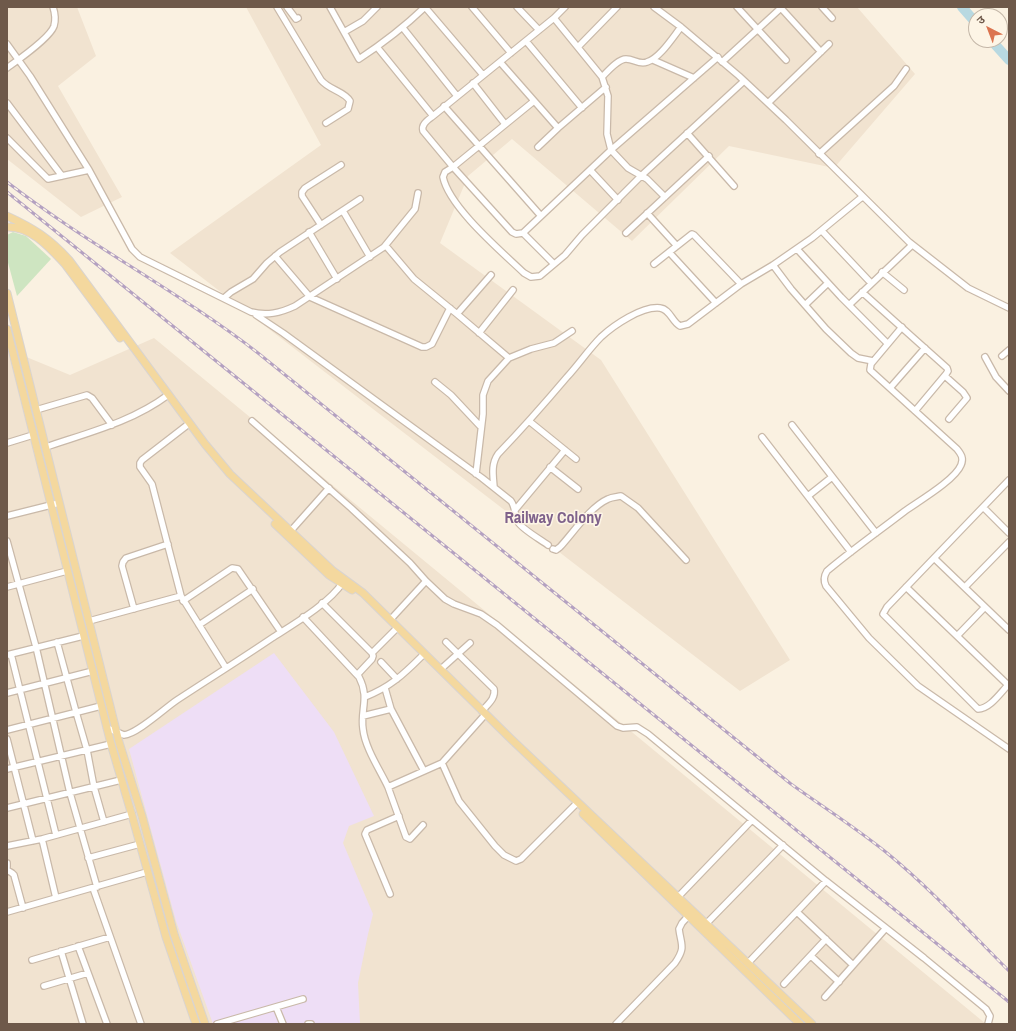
<!DOCTYPE html>
<meta charset="utf-8">
<style>
body{margin:0}
#map{position:relative;width:1016px;height:1031px;overflow:hidden;background:#faf1e1;font-family:"Archivo Narrow","Noto Sans Devanagari",sans-serif}
canvas{display:block}
.frame{position:absolute;inset:0;border:8px solid #6e594a;pointer-events:none}
.north{position:absolute;left:968px;top:8px;width:40px;height:40px;box-sizing:border-box;background:#fdf5e6;border:1px solid #c4b7a8;border-radius:50%;rotate:318deg;font-size:11px;font-weight:700;line-height:16px;text-align:center;color:#6e594a}
.north::after{content:'';display:block;margin:auto;width:14px;height:18px;background:#db744f;clip-path:polygon(50% 0,100% 100%,50% 72%,0 100%)}
</style>
<div id="map">
<canvas width="1016" height="1031"></canvas>
<div class="frame"></div>
<div class="north">उ</div>
</div>
<script>
const ctx = document.querySelector('canvas').getContext('2d');
ctx.lineJoin = 'round';
function paint(path, color) { ctx.fillStyle = color; ctx.fill(path, 'evenodd'); }
function trace(path, color, width, dash) { ctx.strokeStyle = color; ctx.lineWidth = width; ctx.lineCap = dash ? 'butt' : 'round'; ctx.setLineDash(dash || []); ctx.stroke(path); }
function write(font, color, halo, rows, align = 'center') {
  ctx.font = font + ' "Archivo Narrow",sans-serif'; ctx.lineWidth = 3; ctx.setLineDash([]); ctx.textBaseline = 'middle'; ctx.strokeStyle = halo; ctx.fillStyle = color; for (const [text, x, y, turn = 0] of rows) {
    ctx.save(); ctx.translate(x, y); ctx.rotate((+turn || 0) * Math.PI / 180); ctx.textAlign = isNaN(turn) ? turn : align; if (halo) ctx.strokeText(text, 0, 0); ctx.fillText(text, 0, 0); ctx.restore();
  }
}
paint(new Path2D(`
 M7,7h70l19,49 -38,30 64,111 -41,20 -74,-58z
 M246,7h611l58,67 -81,94 -105,-22 -97,95 -120,-102 -44,37 -28,67 161,117 189,300 -50,31 -570,-438 151,-108z
 M154,338l832,686h-979v-675l63,26z`), '#f1e3d0');
paint(new Path2D(`
 M274,653l60,79 40,84 -25,10 -6,17 30,71 -5,20 -10,49 2,41h-147l-37,-103 -47,-172z`), '#eedef6');
paint(new Path2D(`
 M13,232l13,4 25,23 -34,37 -10,-37v-24z`), '#cee5c1');
trace(new Path2D(`
 M962,7l14,16
 M991,40l18,20`), '#b8d9e1', 10);
const minor = new Path2D(`
 M277,7l44,73c8,10 23,11 29,21l-2,8 -22,14
 M287,7l9,12 2,-1
 M330,7l29,52c26,-17 44,-31 66,-52
 M425,7l58,68
 M472,7l39,46
 M517,7l22,23
 M654,7l27,20 58,49 47,44 123,122 59,46 41,20
 M737,7l49,53
 M780,7l41,45
 M822,7l10,11
 M554,18l11,-11
 M403,28l54,68
 M344,32l19,-11 14,-14
 M526,41l56,67
 M7,44l23,32 59,94
 M377,47l56,69 121,-98 48,59c6,-6 16,-18 24,-18 8,0 13,6 21,3 13,-4 26,-25 34,-35
 M578,47l39,-40
 M653,60l41,18
 M500,62l58,66
 M722,62l60,-55
 M7,68c11,-8 43,-30 47,-42 2,-7 1,-13 -1,-19
 M602,77l6,19 -1,38 4,16 17,18 19,11 18,18
 M473,83l32,41
 M534,101l-81,66 59,65 4,2 7,-1 88,-83 107,-93
 M7,103l55,73
 M768,103l61,-59
 M444,106l97,110
 M433,116c-5,4 -12,8 -10,15l30,36 -8,5 -2,5c6,30 58,74 81,96l7,4 9,-1 25,-21 17,-20 60,-60 102,-94
 M687,133l47,53
 M7,138l41,41 41,-9 43,79 8,8 111,55c16,4 29,1 44,-6l89,-59 31,-38 3,-16
 M538,147l20,-19 48,-41
 M819,154l75,-68 12,-17
 M590,170l28,30
 M343,211l27,46
 M647,213l30,33
 M321,225l-19,-29v-4l3,-4 36,-23
 M822,231l49,52
 M309,232l28,47
 M523,233l31,31
 M626,233l83,-77
 M386,246l28,33 43,35 52,44
 M797,249l44,48 46,46
 M669,252l47,51
 M275,256l35,41 112,50h4l6,-3 18,-36
 M654,264l38,-30 2,1 47,49
 M773,265l18,24 35,40 25,24 7,5 15,3
 M882,272l22,18
 M862,292l85,76 1,3 -2,3 -31,37
 M224,298l7,-6 22,-13 14,-16 13,-11 80,-53
 M805,305l23,-22
 M849,305l63,-60
 M457,314l34,-39
 M256,315l27,18 199,145 29,23c5,7 3,14 7,21 5,8 22,17 30,23
 M902,327l-31,37 -1,6 87,79c4,5 7,9 4,16 -6,15 -42,36 -56,46 -26,20 -53,39 -78,60 -3,5 -4,9 -1,15l43,52 49,48 91,63
 M479,333l34,-43
 M1002,356l7,-6
 M985,357l11,20 13,14
 M945,376l18,16 4,6 -18,21
 M435,382l16,13 30,32
 M890,388l35,-40
 M36,410l51,-15 5,3 20,27
 M252,421l99,87 59,55 16,18 19,18 9,5 27,10 16,11 120,101 6,2 14,-1 11,7 178,147 98,77 62,51 4,7 -2,8
 M529,421l47,38
 M792,425l84,108
 M186,426l-44,34 -2,3v4l12,17 29,112 45,72
 M762,437l89,115
 M7,443l26,-8
 M46,447c41,-14 86,-25 122,-52
 M550,467l28,22
 M476,474l7,-60v-19l5,-14 21,-23 22,-9 23,-6 18,-12
 M1009,480l-122,127 -4,7 95,95c12,0 23,-17 31,-25
 M494,487c-1,-12 -3,-23 4,-33 24,-25 47,-51 69,-77 12,-13 22,-28 34,-40 13,-12 41,-31 59,-29 10,1 12,14 20,18l8,-2 53,-40 32,-19 39,-27 50,-41
 M808,496l24,-19
 M983,507l26,26
 M515,510l50,-60
 M7,516l52,-13
 M288,534l41,-46
 M7,541l29,106 34,146 27,94
 M553,549l3,1 4,-3c13,-14 30,-40 48,-48 4,-2 8,-2 13,-3l17,12 48,52
 M934,558l75,72
 M7,587l60,-16
 M906,587l102,98
 M965,587l44,-45
 M183,601l46,-31 3,-2 6,1 43,63
 M322,603l50,50
 M134,609l-12,-43 1,-4 3,-4 42,-14
 M303,617l56,60c11,21 1,33 4,52 2,19 17,41 25,58l54,-24 41,-46
 M391,619l35,-38
 M89,621l92,-25
 M199,625l54,-36
 M957,636l28,-29
 M57,642l19,70 11,38 7,37 10,35
 M446,642l48,47c2,9 -6,15 -12,22
 M11,654l45,181
 M7,655l76,-19
 M381,662l16,17
 M441,669l29,-26
 M357,675l15,-16 1,-3 -1,-3 23,-23
 M385,688l6,21
 M7,693l86,-22
 M365,697c25,-10 38,-22 57,-41
 M363,716l28,-7 33,62
 M107,728l17,7c13,-1 41,-27 53,-35 32,-21 64,-41 95,-62 22,-14 58,-35 71,-56
 M7,730l94,-24
 M7,739l26,102
 M442,763l17,38 36,45 9,9 12,6 5,-2 54,-54
 M7,769l104,-25
 M388,787l18,50 4,2 13,-14
 M7,808l114,-28
 M42,839l14,59
 M7,846l35,-7 90,-25
 M88,858l52,-14
 M7,863v4
 M7,870l5,3 2,2 9,33
 M93,888l48,136
 M390,894l-25,-60 2,-4 32,-14
 M678,897l74,-77
 M7,912l140,-40
 M797,912l56,53
 M706,924l77,-79
 M78,946l29,78
 M61,951l22,73
 M811,956l28,26
 M32,960l78,-23
 M748,963l78,-82
 M784,984l42,-45
 M44,986l44,-13
 M825,997l61,-69
 M276,1007l7,17
 M217,1024l86,-25
 M308,1024h3
 M616,1024l59,-61c11,-16 6,-18 4,-34l3,-6 9,-10`);
const major = new Path2D(`
 M7,216c26,12 42,22 62,44l136,184 25,30 103,97 30,22 148,146 301,285
 M7,227c24,-1 43,21 58,37l55,74
 M7,293l112,449 23,74 32,118 31,90
 M7,329l104,415 22,75 33,118 30,87
 M275,524l54,51 23,15
 M583,814l217,210`);
trace(minor, '#c9b9a9', 8);
trace(major, '#d9d4d0', 9);
trace(minor, '#fff', 5.5);
trace(major, '#f4d89e', 7);
const rail = new Path2D(`
 M7,182c80,62 171,109 251,171l533,431c32,23 65,44 96,69 44,36 82,78 122,118
 M7,192l1002,810`);
trace(rail, '#b4a1c1', 3);
trace(rail, '#fdf5e6', 1.5, [4.5]);
write('bold 16px', '#7f628b', '#fdf5e6', [
 ["Railway Colony",553,519]
]);
</script>
